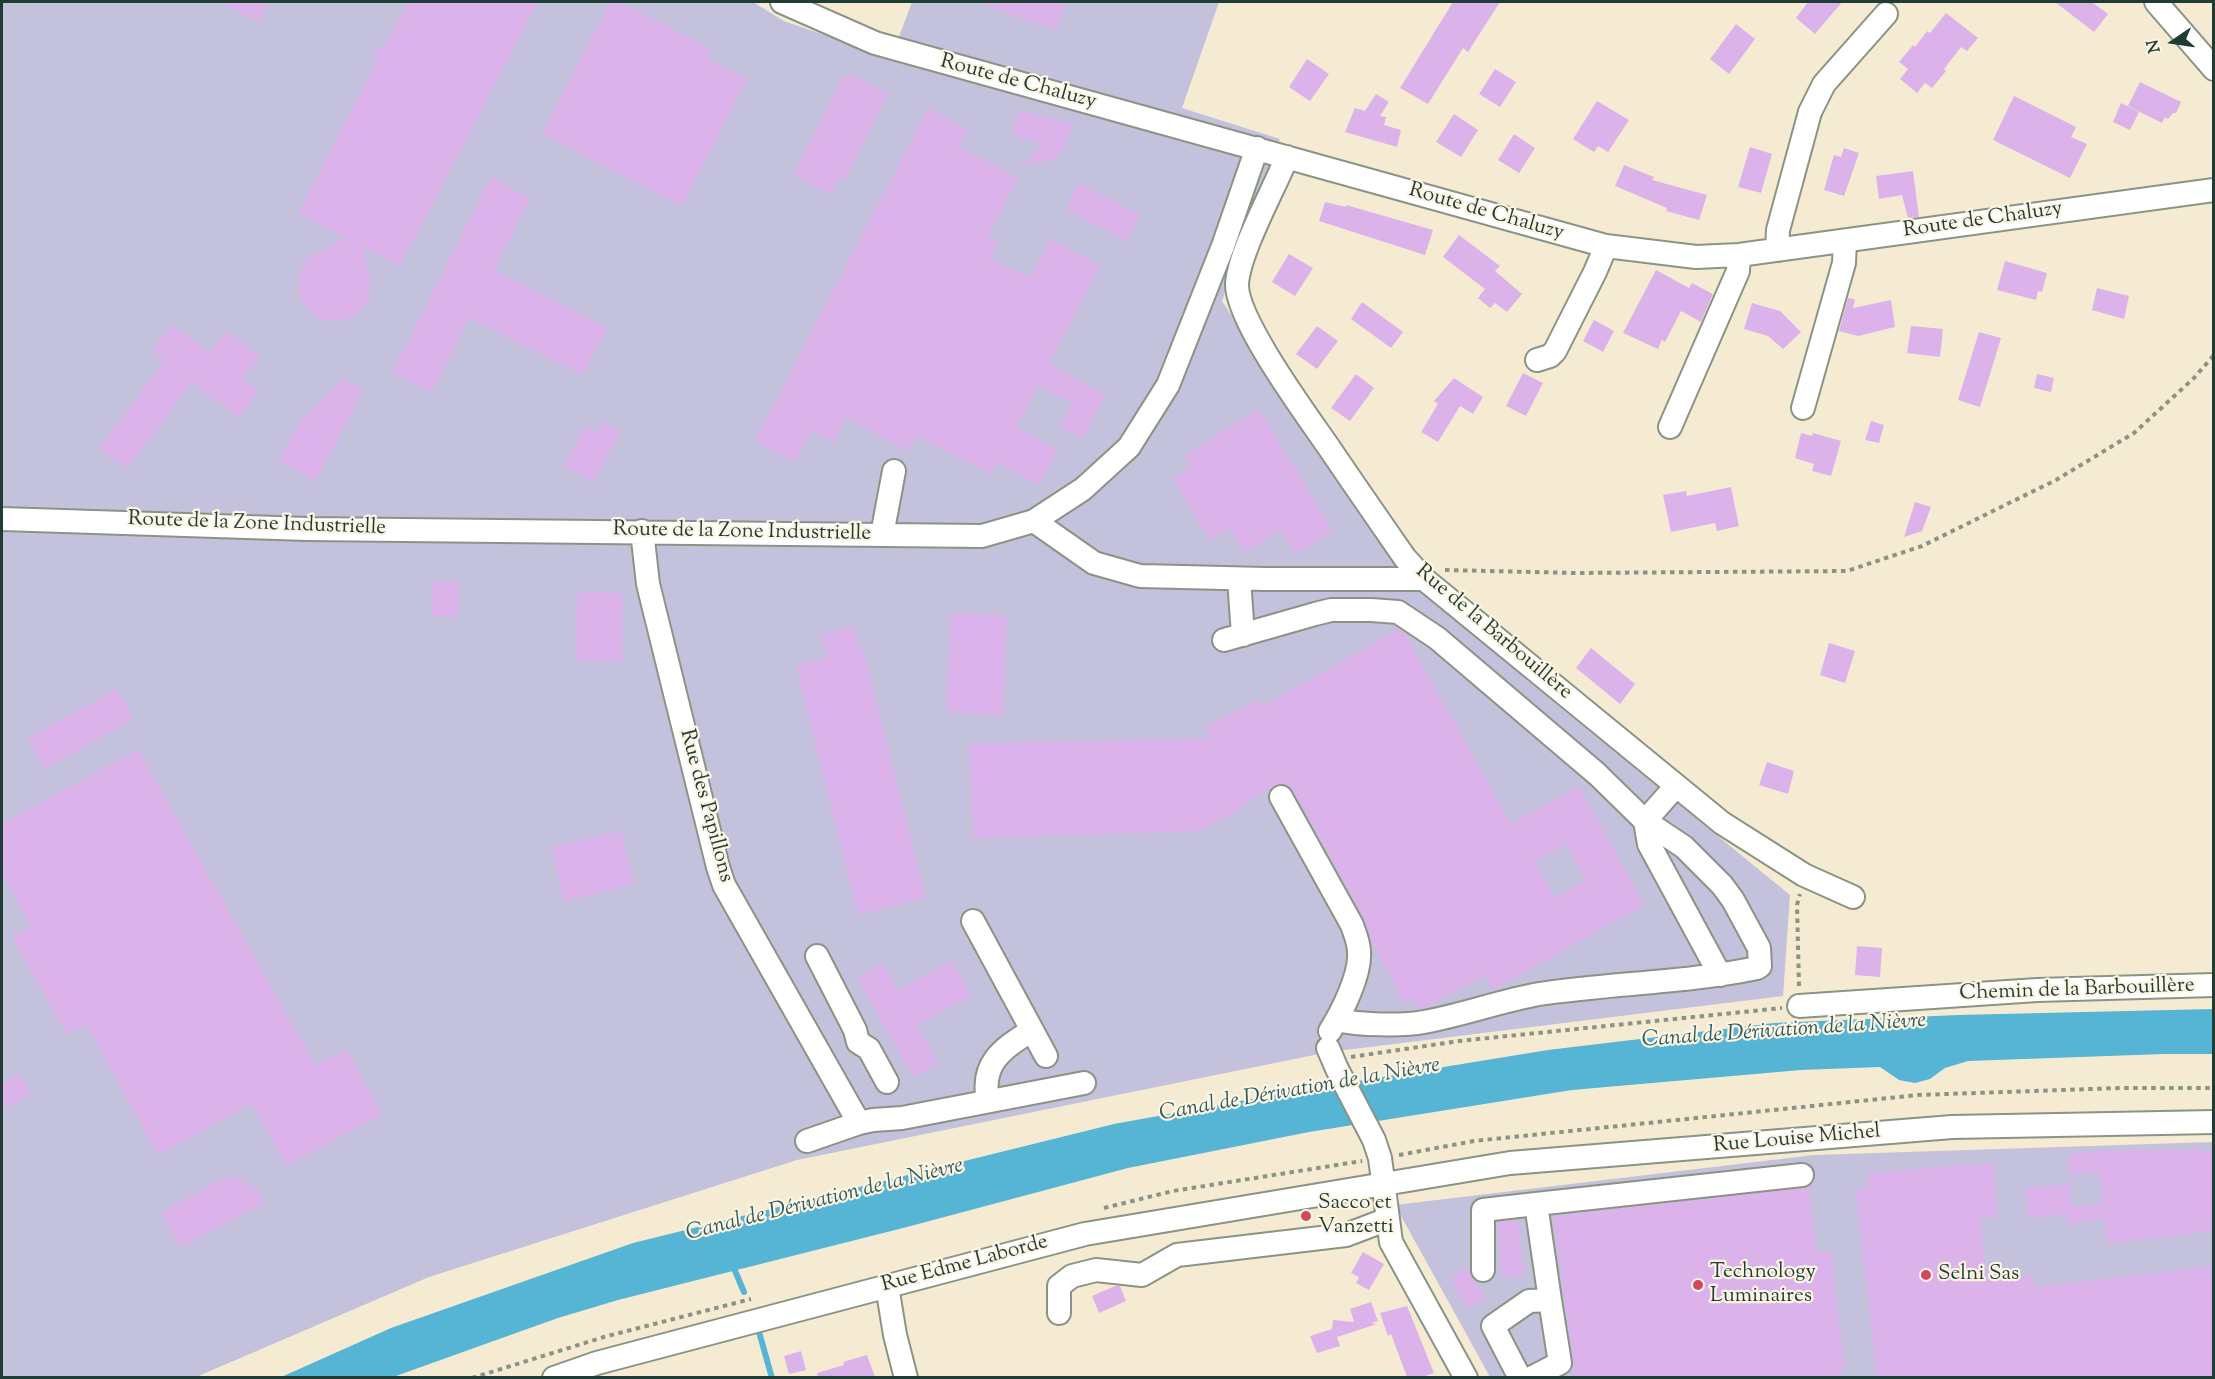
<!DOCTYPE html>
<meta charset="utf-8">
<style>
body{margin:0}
#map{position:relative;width:2215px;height:1379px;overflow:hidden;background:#f5ebd3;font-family:"Sorts Mill Goudy",serif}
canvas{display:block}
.frame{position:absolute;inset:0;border:3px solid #1f3d34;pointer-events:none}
.north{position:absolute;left:2143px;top:12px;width:60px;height:60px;-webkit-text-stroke:4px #fcf5e5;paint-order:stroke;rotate:257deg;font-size:16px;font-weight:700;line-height:24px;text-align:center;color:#1f3d34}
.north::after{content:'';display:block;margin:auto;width:21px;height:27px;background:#1f3d34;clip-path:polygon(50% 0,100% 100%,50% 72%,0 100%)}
</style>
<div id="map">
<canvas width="2215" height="1379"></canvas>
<div class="frame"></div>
<div class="north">N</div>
</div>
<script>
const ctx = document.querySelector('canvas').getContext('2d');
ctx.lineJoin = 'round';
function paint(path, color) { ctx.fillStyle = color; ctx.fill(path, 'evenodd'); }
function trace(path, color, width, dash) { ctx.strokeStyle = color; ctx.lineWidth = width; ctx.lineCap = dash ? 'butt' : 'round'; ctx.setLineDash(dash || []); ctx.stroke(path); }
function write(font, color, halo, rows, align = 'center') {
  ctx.font = font + ' "Sorts Mill Goudy",serif'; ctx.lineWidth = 4.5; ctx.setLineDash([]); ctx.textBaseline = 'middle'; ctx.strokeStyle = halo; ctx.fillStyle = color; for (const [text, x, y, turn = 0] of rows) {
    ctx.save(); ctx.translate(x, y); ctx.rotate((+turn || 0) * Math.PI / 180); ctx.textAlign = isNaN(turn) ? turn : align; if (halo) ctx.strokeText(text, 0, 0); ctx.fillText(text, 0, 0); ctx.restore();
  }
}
paint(new Path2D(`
 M2,2h751l31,19 107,37 21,-56h307l-37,106 98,31 -58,162 160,244 146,136 262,214 -7,101 -454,56 -532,108 -368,117 -233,100 -194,1z
 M2213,1142v235h-723l-95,-172 419,-50z`), '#c3c1dc');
paint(new Path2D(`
 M2213,1009v45h-49l-196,7 -23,7 -15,11 -15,4 -16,-3 -19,-13 -79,3 -229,20 -263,42 -181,36 -221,59 -289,73 -60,18 -165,59 -114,1 112,-50 242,-85 481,-119 176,-32 258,-42 226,-27 184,-8z`), '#56b4d5');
trace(new Path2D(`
 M733,1266l11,26
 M759,1332l13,46`), '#56b4d5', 6);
paint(new Path2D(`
 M219,2h50l-11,20z
 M408,2h130l-138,264 -37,-19 8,35 -3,19 -13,14 -12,6h-17l-10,-4 -8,-7 -7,-10 -3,-12v-9l7,-17 8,-7 33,-17 -48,-25 79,-152 -4,-3 7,-13 4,2z
 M610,2h10l92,47 -5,9 40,21 -65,127 -140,-72z
 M982,2h84l-10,28 -75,-26z
 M1453,2h47l-32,50 -5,-4 -35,56 -28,-16z
 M1808,2h34l-27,32 -19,-16z
 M2055,2h37l16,12 -14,18z
 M1946,13l32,25 -11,13 -6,-4 -17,22 2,2 -14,17 -7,-5 -8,10 -17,-14 8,-10 -9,-7 14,-17 2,2 12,-16 3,2z
 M1736,24l19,15 -26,35 -19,-15z
 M1307,59l22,15 -19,27 -21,-14z
 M1495,69l21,13 -16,25 -21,-13z
 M852,75l36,18 -43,86 -7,1 -7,15 -38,-20 50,-99z
 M2140,82l41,20 -5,11h-3l-5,6 -3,-2 -3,6 -34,-17z
 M1376,94l13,8 -9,14 6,1 -2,8 17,5 -4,17 -52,-15 10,-24 10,3z
 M2014,96l62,31 -5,10 16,7 -17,34 -77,-38z
 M1597,101l32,19 -21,32 -10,-6 -4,6 -21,-13z
 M2121,103l18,9 -9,18 -17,-8z
 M928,108l40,21 -9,17 59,32 -30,59 11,6 -8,15 39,20 20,-39 50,26 -51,99 56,31 -23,43 -23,-12 13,-23 -34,-17 -22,41 42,23 -19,35 -42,-23 -6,12 -75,-38 -7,15 -63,-33 -12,24 -22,-11 -17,31 -40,-21z
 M1019,110l55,14 -11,25 -8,10 -30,7 16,-23 -29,-8z
 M1454,114l24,16 -17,27 -25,-15z
 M1514,134l21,14 -16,25 -21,-13z
 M1750,147l22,7 -11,39 -23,-6z
 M1844,148l15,5 -15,43 -20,-6 10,-35 7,2z
 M1624,165l30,12 -2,3 55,15 -8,25 -33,-9 1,-3 -52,-22z
 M1913,171l6,46 -11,1 -6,-23 -23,4 -3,-23z
 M491,177l39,22 -36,71 113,58 -24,47 -114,-57 -38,75 -39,-20z
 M1079,183l61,32 -14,26 -60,-32z
 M1325,202l21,5v-2l87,25 -8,25 -106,-34z
 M1459,235l41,31 -5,5 27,23 -15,18 -12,-9 -5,5 -12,-10 7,-9 -42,-32z
 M1289,254l24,14 -18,28 -23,-14z
 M2005,261l42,12 -5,19 -4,-1 -2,9 -39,-10z
 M1656,270l33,18 3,-5 21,11 -12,28 -20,-11 -16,31 -3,-2 -4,9 -35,-16z
 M2097,288l32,8 -5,23 -32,-9z
 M1848,298l7,1 -2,9 38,-8 4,27 -37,9 -19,-5z
 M1362,302l41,30 -12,16 -40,-29z
 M1752,303l28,8 21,21 -18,17 -15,-13 -24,-7z
 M1594,320l20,11 -11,21 -20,-11z
 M172,325l37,28 18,-22 34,26 -19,21 17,13 -20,26 -47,-34 -65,86 -28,-21 65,-87 -12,-10z
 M1317,326l21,15 -21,28 -21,-15z
 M1911,326l32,3 -3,28 -33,-4z
 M1979,332l22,6 -21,69 -22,-7z
 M1523,373l20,10 -17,33 -20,-10z
 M1356,374l18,14 -24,33 -19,-13z
 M2037,374l17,4 -3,14 -17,-4z
 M1454,378l29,19 -10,17 -13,-8 -22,36 -17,-10 17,-28 -4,-3z
 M343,379l20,11 -47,91 -37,-20 21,-40z
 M1259,409l74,122 -37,23 -15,-24 -36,22 -16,-24 -19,12 -37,-61 19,-12 -7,-12z
 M1871,421l13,4 -5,18 -14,-3z
 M602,422l18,10 -26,50 -30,-16 21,-40 11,6z
 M1801,433l11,3 1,-3 28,8 -10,35 -19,-5 2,-7 -19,-6z
 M1731,487l8,39 -22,5 -2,-8 -44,9 -8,-37 23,-4 1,5z
 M1915,502l16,5 -9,24 -18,6z
 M433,581l26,1 -1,34h-26z
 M577,592l46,1 -1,69 -46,-1z
 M951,613l56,3 -4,99 -57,-3z
 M853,626l6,23 4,-1 63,250 -68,17 -62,-250 31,-8 -6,-22z
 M1399,629l5,3 107,192 68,-38 65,119 -151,85 -8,-15 -60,33 -6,1 -6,-9 -8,3 -33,-60 -8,-25 -71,-128 -12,-8 -36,21 1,2 -46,26 -227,7 -4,-94 241,-6 -5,-10 52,-28 4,7zM1566,844l20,36 -31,18 -20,-36z
 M1829,643l26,8 -10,32 -25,-8z
 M1591,648l44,36 -15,20 -44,-36z
 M117,689l16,30 -88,50 -17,-31z
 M138,749l177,316 31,-16 36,65 -95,52 -35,-62 -94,51 -72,-131 -19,11 -55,-98 19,-10 -29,-54v-49z
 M1767,762l27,9 -6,23 -29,-9z
 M621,830l13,54 -70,18 -13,-55z
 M1857,946l25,2 -2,29 -25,-2z
 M952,960l19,35 -54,30 21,38 -25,14 -56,-100 25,-14 16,27z
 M19,1073l12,21 -29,15v-26z
 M2142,1148l1,3 28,-3v3l28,-3v4l15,-2v81l-107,12 -3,-24 -37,5 -1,-10 -37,4 -3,-30 44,-4 2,23 30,-3 -3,-32 -29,3 -2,-20 45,-6v3z
 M1993,1163l5,54 -18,2 7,60 46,-4 2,12 179,-21v111h-337l-22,-188 13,-1 -1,-15z
 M230,1175l27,14 7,14 -84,44 -19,-35z
 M1809,1186l8,67 14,-1 14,120 -6,1 1,4h-267v-16l-20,-145z
 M1518,1220l6,55 -22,2 -5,-55z
 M1363,1252l21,12 -15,26 -13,-7 3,-6 -8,-4z
 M1468,1268l3,8 15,22 -19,11 -17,-31z
 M1115,1286h5l6,15 -27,12 -7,-17z
 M1371,1302l7,19 -7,2 6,1 -40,13 3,9 -23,7 -7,-17 22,-7 1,-9 21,2 -4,-13z
 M1407,1306l27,67 -12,4h-15l-16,-43 -3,2 -8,-23z
 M801,1351l5,19 -17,4 -5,-18z
 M867,1355l8,22h-57l-1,-4 27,-8 -1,-3z`), '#dcb2eb');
const minor = new Path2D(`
 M782,2l93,41 731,203 90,11 43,-2 475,-65
 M2156,2l58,67
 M1287,157c-13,32 -48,95 -50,127 -1,36 71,133 93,165 25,37 50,73 75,109l19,21 298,244 82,52 49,22
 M1777,250l1,-20 32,-118 14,-28 62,-70
 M1537,360l13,-4 5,-5 40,-79 11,-26
 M1803,408l41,-145 1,-22
 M1670,427l68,-156 1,-16
 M2,519l305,10 675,7 52,-15 49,-32 46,-42 39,-62 55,-139 34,-98
 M1034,521l60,42 46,13 125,3h159
 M642,531l6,53 70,283 6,18 135,238
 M882,535l12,-64
 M1239,579l4,56
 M1224,640l91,-26 16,-4h40l27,2 39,26 160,136 48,47 39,26 38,38 11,15 26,48 1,18 -3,2c-72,15 -146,15 -218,26 -39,7 -76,21 -115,28 -21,4 -66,3 -87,-2
 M1676,786l-31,35 4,23 71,131
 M1281,797l71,128c3,9 7,17 7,27 2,22 -17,60 -29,79
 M973,921l73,135
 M817,956l38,74 3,12 11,7 18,33
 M1799,1006l238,-16 177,-5
 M1328,1048l9,21 37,71 6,18 11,84 75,136
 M988,1101c-8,-39 16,-53 44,-71
 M807,1141l52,-18 14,-3 29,-2 182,-35
 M1483,1270v-60l53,-6
 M887,1286l8,49 11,43
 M1059,1313v-27l13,-10 24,-6 46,5 35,-20 169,-20 42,-16
 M554,1378l43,-15 488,-129 425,-71 442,-36 262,-5
 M1520,1378l-27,-52 36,-25 21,-1 -14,-96 266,-29
 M1531,1378l29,-15 -10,-63`);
trace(minor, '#8a9484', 26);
trace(new Path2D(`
 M1445,570l131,3 271,-2 75,-25 134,-66 78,-47 60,-55 20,-23
 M1799,986l-2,-81 3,-11
 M1351,1057l108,-16 323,-33
 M1399,1155l75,-14 444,-46 202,-7h94
 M1104,1208l69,-17 189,-30
 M472,1378l132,-41 147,-38`), '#8a9484', 4, [4.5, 4.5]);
trace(minor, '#fff', 22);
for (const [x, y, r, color] of [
 [1306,1216,6,"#d1495b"],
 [1926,1275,6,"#d1495b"],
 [1698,1285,6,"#d1495b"]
]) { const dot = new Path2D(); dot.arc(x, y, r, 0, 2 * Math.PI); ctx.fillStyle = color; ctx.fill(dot); trace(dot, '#fcf5e5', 2); }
write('21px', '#1f3d34', '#fcf5e5', [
 ["Route de Chaluzy",1018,83,15],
 ["Route de Chaluzy",1486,213,16],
 ["Route de Chaluzy",1983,221,-8],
 ["Route de la Zone Industrielle",257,525,2],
 ["Route de la Zone Industrielle",742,533,1],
 ["Rue de la Barbouillère",1493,633,40],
 ["Rue des Papillons",705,806,75],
 ["Chemin de la Barbouillère",2077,991,-2],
 ["Rue Louise Michel",1797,1140,-5],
 ["Rue Edme Laborde",965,1265,-15]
]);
write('21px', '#1f3d34', '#fcf5e5', [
 ["Sacco et",1318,1204],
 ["Vanzetti",1318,1228],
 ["Technology",1710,1273],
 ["Luminaires",1710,1297],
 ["Selni Sas",1938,1275]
], 'left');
write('italic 22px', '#2d5b5c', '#fcf5e5', [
 ["Canal de Dérivation de la Nièvre",1784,1032,-4],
 ["Canal de Dérivation de la Nièvre",1300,1091,-10],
 ["Canal de Dérivation de la Nièvre",825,1201,-14]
]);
</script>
